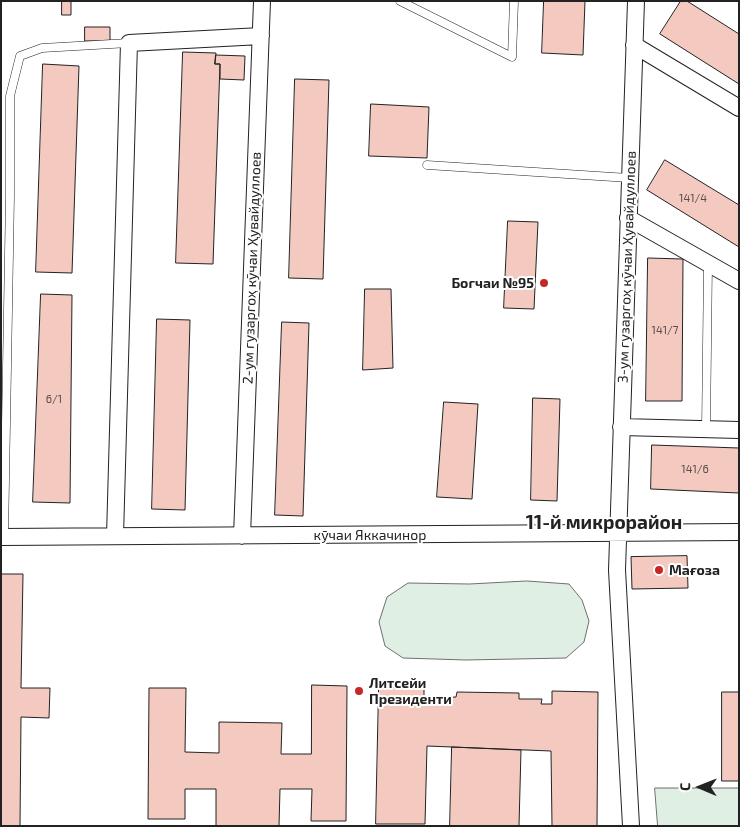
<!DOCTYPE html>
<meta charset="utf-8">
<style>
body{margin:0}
#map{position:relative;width:740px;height:827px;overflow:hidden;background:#fff;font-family:"Exo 2",sans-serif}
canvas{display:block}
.frame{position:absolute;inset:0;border:2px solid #222;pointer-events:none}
.north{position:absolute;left:675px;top:762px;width:50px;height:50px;-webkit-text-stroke:4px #fff;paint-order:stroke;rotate:271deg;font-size:14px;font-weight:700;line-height:20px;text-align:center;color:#222}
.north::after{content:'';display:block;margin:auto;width:18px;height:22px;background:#222;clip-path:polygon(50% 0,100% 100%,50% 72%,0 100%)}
</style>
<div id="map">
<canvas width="740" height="827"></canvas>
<div class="frame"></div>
<div class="north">С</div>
</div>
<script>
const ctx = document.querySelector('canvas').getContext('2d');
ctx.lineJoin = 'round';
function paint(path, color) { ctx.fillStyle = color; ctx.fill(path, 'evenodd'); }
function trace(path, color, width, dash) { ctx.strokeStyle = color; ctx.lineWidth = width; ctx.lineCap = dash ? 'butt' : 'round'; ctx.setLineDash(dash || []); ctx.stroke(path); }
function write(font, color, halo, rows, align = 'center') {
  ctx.font = font + ' "Exo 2",sans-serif'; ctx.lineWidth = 4; ctx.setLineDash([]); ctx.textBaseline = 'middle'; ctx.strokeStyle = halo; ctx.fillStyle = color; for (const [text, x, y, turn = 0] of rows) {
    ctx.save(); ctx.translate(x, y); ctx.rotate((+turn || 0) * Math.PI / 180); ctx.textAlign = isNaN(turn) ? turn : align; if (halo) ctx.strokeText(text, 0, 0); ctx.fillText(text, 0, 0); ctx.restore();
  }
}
const green = new Path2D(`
 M527,581l42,3 13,16 7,21 -5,21 -18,16 -100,2 -63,-2 -18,-12 -6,-24 8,-25 21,-14 61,1z
 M655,788h84v38h-81z`);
paint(green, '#e0efe3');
trace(green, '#6f6f6f', 1);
const building = new Path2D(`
 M62,1h9v14h-9z
 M544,1h41l-2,54 -41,-2z
 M681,1h6l52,33v50l-79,-50z
 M85,27h25v14h-25z
 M183,52l33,1 -1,11h5l-7,200 -37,-1z
 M216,55l29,1 -1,24 -24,-1v-15h-5z
 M43,64l36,2 -7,207 -36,-1z
 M295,79l34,1 -6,199 -34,-1z
 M371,104l58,3 -2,51 -58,-2z
 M665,160l74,45v42l-92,-57z
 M508,221l30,1 -4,87 -30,-1z
 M648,258l35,1 -1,142h-36z
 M365,289h26l2,79 -30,2z
 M41,294l31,1 -2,208 -37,-1z
 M157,319l33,1 -5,190 -33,-1z
 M282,322l27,1 -6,193 -28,-1z
 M533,398l27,1 -3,102 -26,-1z
 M444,402l34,2 -6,95 -35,-2z
 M652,445l87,3v45l-88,-4z
 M687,556l1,32 -56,1 -1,-32z
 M1,574h22l-2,114h29l-1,30 -28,-1 -1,109h-19z
 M312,685l35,1 -1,135h-35l1,-32h-32l-1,37h-63v-37h-31v30h-37l1,-131h37l-1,64 34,1v-31l63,1 -1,31h30z
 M379,687l45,1v14h8l1,-4 23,-1 1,-5 62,1v6h23l-1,5h11v-13l46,1 -1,134h-45l-1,-75 -124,-5 -2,78h-49z
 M722,692h17v89h-17z
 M452,747l69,3 -2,76h-69z`);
paint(building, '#f3c9c0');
trace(building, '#222', 1);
const lane = new Path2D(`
 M400,1l112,56 2,-56
 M427,165l202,13
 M706,429l2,-165
 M4,537l6,-341v-100l10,-40 22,-8 87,-5`);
const street = new Path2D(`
 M634,45l105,63
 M628,218l111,63
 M621,427l118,3
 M115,536l14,-493 132,-7
 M242,536l20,-535
 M1,537l738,-5
 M631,826l-14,-256 19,-569`);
trace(lane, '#222', 9);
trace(street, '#222', 18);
trace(lane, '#fff', 8);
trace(street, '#fff', 16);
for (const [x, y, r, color] of [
 [544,283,5,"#c62828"],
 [659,570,5,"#c62828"],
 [359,691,5,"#c62828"]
]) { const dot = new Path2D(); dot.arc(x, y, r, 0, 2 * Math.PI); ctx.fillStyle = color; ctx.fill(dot); trace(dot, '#fff', 2); }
write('11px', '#564c4a', null, [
 ["141/4",693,198],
 ["141/7",665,330],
 ["6/1",54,399],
 ["141/6",695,469]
]);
write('14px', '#222', '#fff', [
 ["3-ум гузаргоҳ кӯчаи Ҳувайдуллоев",627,267,-88],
 ["2-ум гузаргоҳ кӯчаи Ҳувайдуллоев",252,268,-88],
 ["кӯчаи Яккачинор",370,535]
]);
write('bold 14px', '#222', '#fff', [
 ["Богчаи №95",534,283,"right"],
 ["Мағоза",669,570],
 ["Литсейи",369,683],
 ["Президенти",369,699]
], 'left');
write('bold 19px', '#222', '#fff', [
 ["11-й микрорайон",604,523]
]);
</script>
